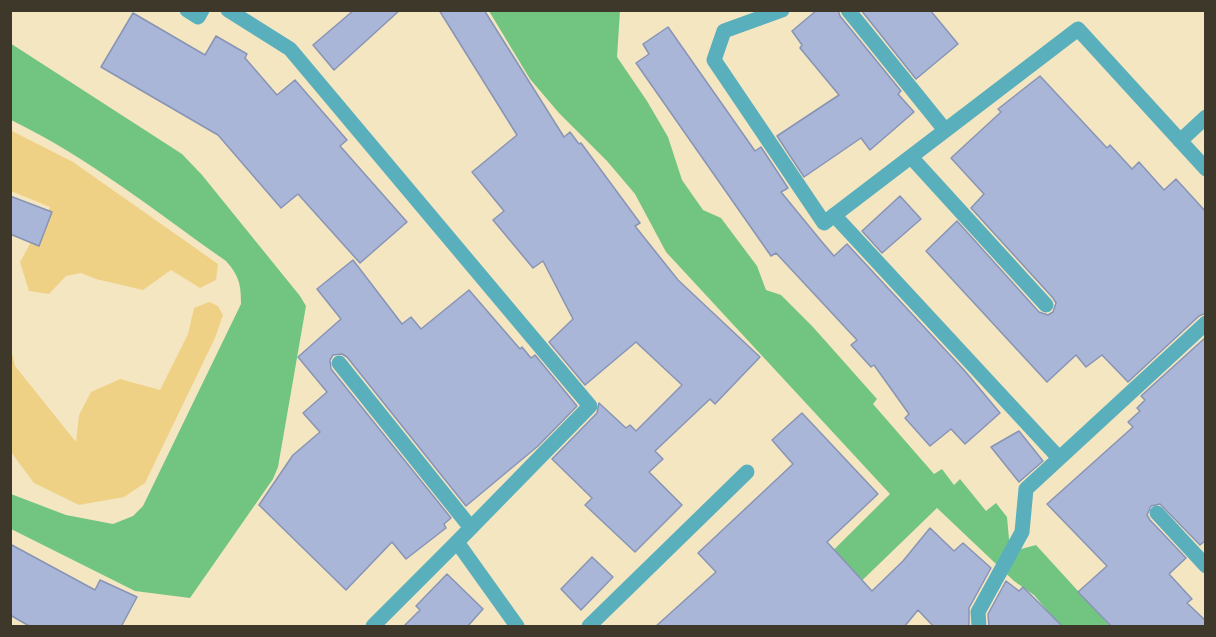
<!DOCTYPE html>
<style>
body{margin:0}
#map{position:relative;width:1216px;height:637px;overflow:hidden;background:#f5e6c2;font-family:Arial,sans-serif}
canvas{display:block}
.frame{position:absolute;inset:0;border:12px solid #3e382a;pointer-events:none}
</style>
<div id="map">
<canvas width="1216" height="637"></canvas>
<div class="frame"></div>
</div>
<script>
const ctx = document.querySelector('canvas').getContext('2d');
ctx.lineJoin = 'round';
function paint(path, color) { ctx.fillStyle = color; ctx.fill(path, 'evenodd'); }
function trace(path, color, width, dash) { ctx.strokeStyle = color; ctx.lineWidth = width; ctx.lineCap = dash ? 'butt' : 'round'; ctx.setLineDash(dash || []); ctx.stroke(path); }
paint(new Path2D(`
 M10,130l63,32 145,102 -2,16 -16,8 -29,-18 -28,20 -47,-11 -15,-6 -15,3 -17,18 -20,-3 -9,-29 30,-55 -39,-16z
 M209,302l9,4 5,9 -8,23 -70,145 -21,14 -45,8 -45,-22 -23,-31v-102l4,16 61,76 3,-27 12,-23 29,-13 40,11 28,-56 6,-26z`), '#efd186');
paint(new Path2D(`
 M489,11h131l-3,46 30,44 21,36 14,43 21,30 18,8 36,48 9,24 15,5 32,32 64,72 -4,5 61,70 8,-5 12,16 6,-6 26,32 10,-8 11,14 2,22 12,10 15,-4 74,81h-50l-26,-31 -20,-14 -77,-73 -122,118 -41,-17 116,-115 -224,-242 -31,-58 -28,-33 -48,-48 -29,-34z
 M10,43l172,111 20,21 98,121 6,10 -28,161 -5,12 -83,119 -55,-7 -124,-62v-35l55,21 47,9 20,-8 10,-10 98,-202c0,-20 -2,-28 -15,-43 -70,-49 -138,-104 -215,-141z`), '#72c581');
const building = new Path2D(`
 M354,10h46l-66,60 -21,-25z
 M439,10h45l80,127 6,-5 9,12 2,-1 59,80 -5,3 43,54 82,77 -45,47 -5,-5 -55,52 8,8 -14,13 33,33 -47,47 -50,-47 7,-7 -40,-39 45,-46 2,-10 27,25 4,-3 6,6 46,-46 -46,-43 -51,43 -36,-43 24,-23 -30,-58 -10,7 -40,-48 11,-9 -32,-39 45,-37z
 M817,10h21l2,6 61,75 -3,3 16,18 -44,38 -9,-12 -57,39 -27,-41 62,-41 -39,-47 2,-3 -10,-14z
 M861,10h69l28,34 -42,35z
 M133,13l72,42 11,-19 31,18 -2,4 32,37 18,-15 52,60 -7,6 67,76 -47,41 -62,-69 -17,14 -63,-73 -117,-68z
 M668,27l87,124 6,-4 27,41 -7,4 41,50 12,14 13,-12 117,126 36,43 -35,31 -14,-15 -21,17 -25,-28 4,-4 -35,-49 -3,2 -20,-22 6,-5 -81,-87 -5,3 -135,-193 13,-9 -6,-10z
 M1040,76l67,72 3,-3 22,24 7,-7 25,28 12,-11 30,33v101l-7,3 -71,66 -26,-27 -16,12 -10,-12 -29,27 -121,-131 31,-30 82,91 9,3 5,-3 3,-9 -3,-5 -82,-90 13,-14 -33,-36 50,-46 -3,-3z
 M10,196l42,16 -13,34 -29,-12z
 M900,196l21,23 -39,34 -20,-22z
 M353,260l49,64 9,-7 10,12 48,-39 51,59 2,-2 9,11 4,-3 42,51 -39,40 -72,60 -119,-149 -5,-3 -9,1 -3,5 1,9 120,149 -7,6 2,4 -40,31 -14,-17 -46,48 -87,-85 34,-50 27,-23 -17,-19 24,-21 -29,-35 43,-38 -24,-30z
 M1206,337v203l-6,5 -40,-41 -9,2 -4,9 3,5 36,38 -17,16 23,25 -5,4 19,18v6h-94l-34,-35 29,-26 -60,-62 86,-77 -5,-5 12,-11 -3,-3 8,-8 -4,-4z
 M802,413l76,81 -51,48 45,49 31,-30 27,-33 24,23 9,-8 28,25 -22,40v19h-35l-16,-17 -14,17h-249l61,-55 -18,-19 95,-89 -21,-24z
 M1019,431l24,30 -24,21 -28,-35z
 M10,544l85,46 5,-10 37,17 -16,30h-90l-21,-12z
 M592,557l21,20 -32,33 -20,-21z
 M447,574l36,35 -16,18h-64l17,-17 -4,-4z
 M1006,581l13,10 4,-4 40,40h-74l-1,-13z`);
paint(building, '#a9b6d8');
trace(building, '#8894b5', 1.5);
trace(new Path2D(`
 M187,10l11,7 4,-7
 M228,10l62,39 300,357 -133,136
 M782,10l-58,21 -10,29 110,163 254,-194 128,140
 M848,10l97,120
 M1180,141l26,-24
 M911,157l135,148
 M834,215l225,243
 M339,363l132,165
 M1157,513l49,53
 M373,626l84,-84 60,84
 M589,626l158,-154
 M979,626l-1,-14 44,-80 4,-43 180,-166`), '#59afbc', 15);
</script>
